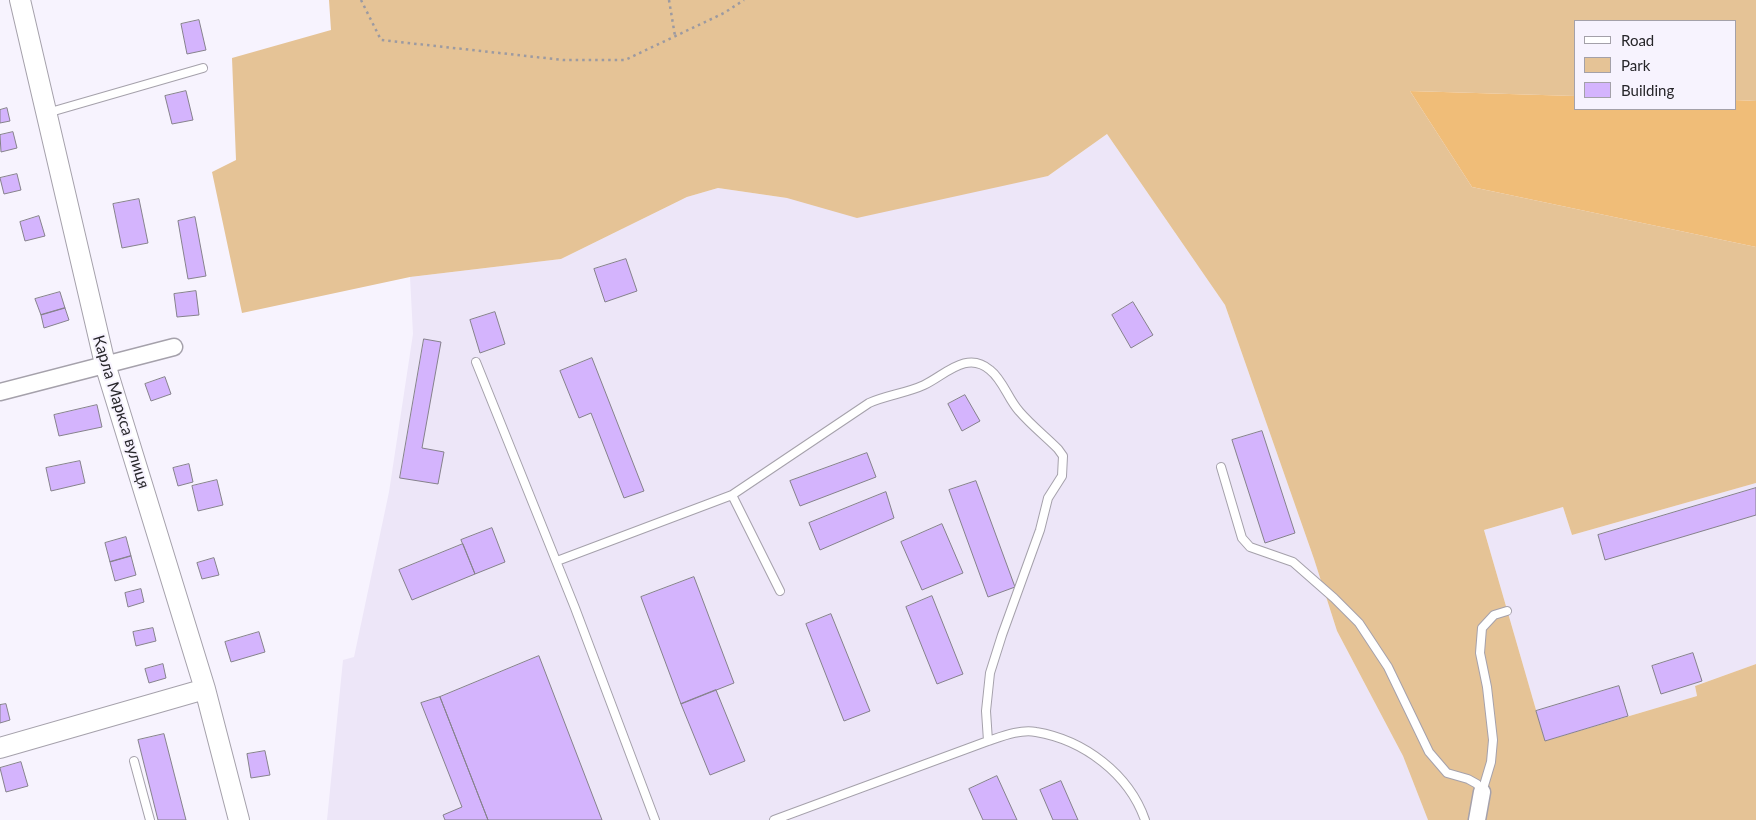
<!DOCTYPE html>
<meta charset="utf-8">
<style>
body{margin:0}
#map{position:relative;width:1756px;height:820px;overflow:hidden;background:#f7f3fe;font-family:Lato,sans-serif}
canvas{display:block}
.legend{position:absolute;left:1574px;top:20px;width:162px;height:90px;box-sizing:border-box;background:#f7f3fe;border:1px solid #a4a1a9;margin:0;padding:6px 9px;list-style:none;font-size:15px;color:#27262a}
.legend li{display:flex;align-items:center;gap:10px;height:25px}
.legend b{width:25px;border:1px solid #a4a1a9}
</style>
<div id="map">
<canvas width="1756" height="820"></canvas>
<ul class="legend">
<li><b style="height:6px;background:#fff"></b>Road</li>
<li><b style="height:14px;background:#e5c396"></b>Park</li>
<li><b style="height:14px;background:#d4b4fd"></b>Building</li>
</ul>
</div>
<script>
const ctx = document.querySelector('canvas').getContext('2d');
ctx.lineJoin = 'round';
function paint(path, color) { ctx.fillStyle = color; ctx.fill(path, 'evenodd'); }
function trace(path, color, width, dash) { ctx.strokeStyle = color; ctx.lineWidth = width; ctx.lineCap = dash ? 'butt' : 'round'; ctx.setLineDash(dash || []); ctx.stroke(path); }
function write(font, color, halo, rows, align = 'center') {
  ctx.font = font + ' Lato,sans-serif'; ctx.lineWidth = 4; ctx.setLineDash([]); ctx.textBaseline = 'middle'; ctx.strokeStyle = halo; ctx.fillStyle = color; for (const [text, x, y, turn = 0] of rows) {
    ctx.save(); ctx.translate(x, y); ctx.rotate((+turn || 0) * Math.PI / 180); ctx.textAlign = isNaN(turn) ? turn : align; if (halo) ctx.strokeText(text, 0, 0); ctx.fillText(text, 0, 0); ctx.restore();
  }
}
paint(new Path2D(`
 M1107,134l118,171 89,254 23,72 66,125 25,64h-1101l16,-160 11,-3 35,-165 24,-158 -3,-57 151,-18 126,-62 31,-9 69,10 261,-22z
 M1756,483v181l-61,22 2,10 -152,45 -61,-211 79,-23 9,28z`), '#ede6f8');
paint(new Path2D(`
 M329,0h1427v101l-21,-1v-79h-160v75l-165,-5 62,96 284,60v236l-184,52 -9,-28 -79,23 61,211 152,-45 -2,-10 61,-22v156h-328l-25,-64 -66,-125 -23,-72 -89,-254 -118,-171 -59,42 -191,42 -70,-20 -69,-10 -31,9 -126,62 -151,18 -168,36 -30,-141 24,-12 -4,-102 99,-28z`), '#e5c396');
paint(new Path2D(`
 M1410,91l165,5v13h160v-9l21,1v146l-284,-60z`), '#f0bd78');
const building = new Path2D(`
 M199,20l7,30 -19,4 -6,-30z
 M186,91l7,29 -21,4 -7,-28z
 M7,108l3,13 -10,2v-13z
 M13,132l4,16 -16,4 -1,-17z
 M17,174l4,16 -17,4 -4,-16z
 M139,199l9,44 -26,5 -9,-44z
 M39,216l6,20 -20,5 -5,-19z
 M195,217l11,59 -18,3 -10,-58z
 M626,259l11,32 -32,11 -11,-33z
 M196,291l3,24 -22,2 -3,-23z
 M60,292l5,16 -24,7 -6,-16z
 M1133,302l20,33 -22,13 -19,-33z
 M65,308l4,12 -25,8 -3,-13z
 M495,312l10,32 -25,9 -10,-33z
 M424,339l17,3 -19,106 22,4 -6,32 -38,-6z
 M592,358l52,133 -20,7 -33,-85 -12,5 -19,-47z
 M165,377l6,17 -20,7 -6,-17z
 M965,395l15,26 -18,10 -14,-27z
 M97,405l5,22 -43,9 -5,-21z
 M1262,431l33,102 -30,10 -33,-103z
 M867,453l9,24 -76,29 -10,-25z
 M80,461l5,22 -34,8 -5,-23z
 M189,464l4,18 -15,4 -5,-18z
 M217,480l6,25 -25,6 -6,-25z
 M976,481l39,106 -27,10 -39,-107z
 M1756,488v27l-151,45 -7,-25z
 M886,492l8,26 -74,32 -11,-27z
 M942,524l21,49 -41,17 -21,-48z
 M492,528l13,34 -30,12 -14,-34z
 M126,537l5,19 -21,6 -5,-19z
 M463,544l12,30 -63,26 -13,-30z
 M131,556l5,19 -21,6 -5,-19z
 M214,558l5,17 -17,4 -5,-16z
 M694,577l40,106 -53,21 -40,-107z
 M141,589l3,13 -16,5 -3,-14z
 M932,596l31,78 -26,10 -31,-77z
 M831,614l39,97 -26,10 -38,-97z
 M153,628l3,13 -20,5 -3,-14z
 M259,632l6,20 -34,10 -6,-20z
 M1693,653l9,28 -41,13 -9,-28z
 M539,656l63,164h-114l-48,-123z
 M163,664l3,14 -17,5 -4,-14z
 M1619,686l9,30 -83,25 -9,-30z
 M716,690l29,71 -35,14 -29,-71z
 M440,697l48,123h-43l-2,-5 19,-8 -41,-104z
 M6,704l4,16 -10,3v-18z
 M164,734l22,86h-28l-20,-80z
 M265,751l5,24 -19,3 -4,-24z
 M21,762l7,24 -22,6 -6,-24z
 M997,776l20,44h-34l-14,-31z
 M1061,781l17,39h-25l-13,-30z`);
paint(building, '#d4b4fd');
trace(building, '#86828c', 1);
const service = new Path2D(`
 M47,113l156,-45
 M476,362l99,246 80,212
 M1221,467l21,71 8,9 43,15 41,36 25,25 29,44 41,85 18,21 21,6 9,5 5,8
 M732,495l48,96
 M557,561l175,-66 137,-92c18,-8 38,-10 55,-18 21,-10 43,-35 66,-15 13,10 18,29 29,41 12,14 26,25 39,38l5,7 -1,20 -14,22 -8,32 -38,105 -12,38 -4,38 2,30
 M134,761l16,59
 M1482,792l9,-30 2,-22 -6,-53 -7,-34 2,-25 12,-13 13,-4
 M774,820l214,-79c15,-5 33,-12 48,-9 48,8 93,42 109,88`);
const minor = new Path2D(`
 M0,392l174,-45
 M1477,820l5,-28`);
const tertiary = new Path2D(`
 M20,0l85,364 100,325 34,131
 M0,748l205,-59`);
trace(service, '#a5a1ab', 10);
trace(minor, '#a5a1ab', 19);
trace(tertiary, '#a5a1ab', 22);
trace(new Path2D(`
 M361,0l20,40 182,20h62l99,-47 20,-13
 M669,0l6,36`), '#9c9aa1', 2.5, [2.5, 4]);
trace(service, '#fff', 8);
trace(minor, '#fff', 16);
trace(tertiary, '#fff', 20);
write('16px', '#27262a', '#f7f3fe', [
 ["Карла Маркса вулиця",121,412,73]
]);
</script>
